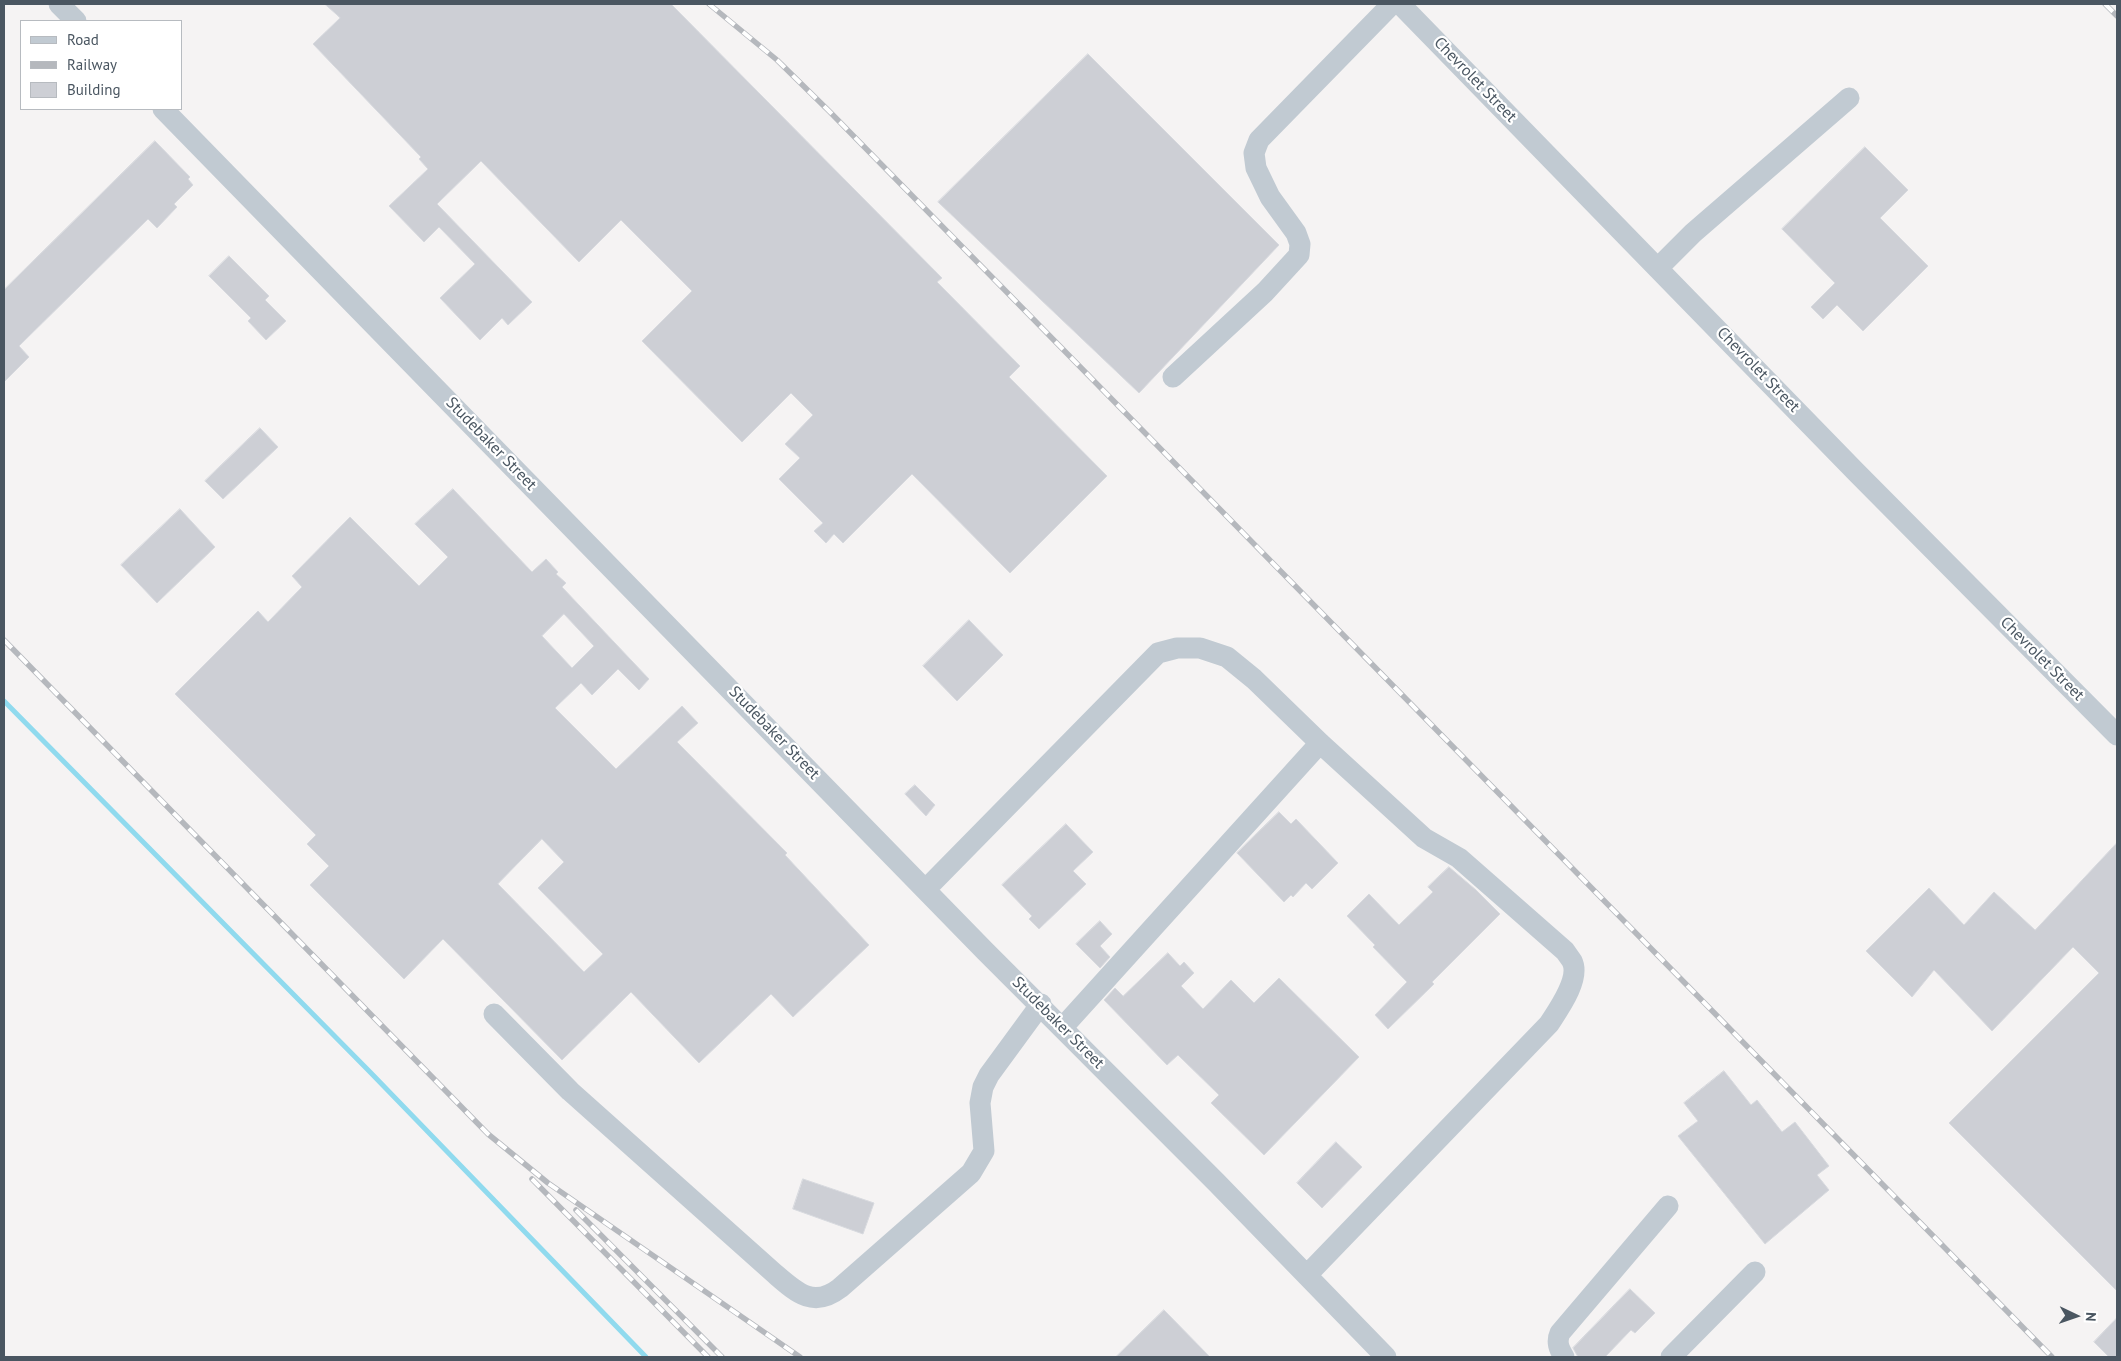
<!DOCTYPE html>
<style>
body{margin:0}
#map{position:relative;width:2121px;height:1361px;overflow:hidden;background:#f5f3f3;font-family:"PT Sans",sans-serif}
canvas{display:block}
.frame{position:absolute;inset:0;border:5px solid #4a5661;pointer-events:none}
.legend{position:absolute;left:20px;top:20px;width:162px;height:90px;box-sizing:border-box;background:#fff;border:1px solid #b7bbc0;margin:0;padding:6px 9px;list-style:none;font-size:15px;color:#4a5661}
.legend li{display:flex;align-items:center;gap:10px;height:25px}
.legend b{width:25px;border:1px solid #b7bbc0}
.north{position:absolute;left:2051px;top:1291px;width:50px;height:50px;-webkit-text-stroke:4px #fff;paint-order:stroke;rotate:93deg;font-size:14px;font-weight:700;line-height:20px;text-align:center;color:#4a5661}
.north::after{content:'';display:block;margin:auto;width:18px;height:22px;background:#4a5661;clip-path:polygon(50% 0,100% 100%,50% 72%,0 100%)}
</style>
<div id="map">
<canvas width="2121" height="1361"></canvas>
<div class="frame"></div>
<ul class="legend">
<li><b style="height:6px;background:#c1cad2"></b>Road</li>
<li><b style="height:6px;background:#b5b8bd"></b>Railway</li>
<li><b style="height:14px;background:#cdcfd5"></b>Building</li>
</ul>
<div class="north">N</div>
</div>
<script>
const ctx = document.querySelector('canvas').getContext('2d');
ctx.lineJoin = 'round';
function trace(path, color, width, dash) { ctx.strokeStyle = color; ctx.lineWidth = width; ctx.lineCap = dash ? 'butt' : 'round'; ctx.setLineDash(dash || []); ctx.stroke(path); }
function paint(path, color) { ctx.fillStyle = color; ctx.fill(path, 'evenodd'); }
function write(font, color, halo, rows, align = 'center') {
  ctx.font = font + ' "PT Sans",sans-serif'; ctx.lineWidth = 4.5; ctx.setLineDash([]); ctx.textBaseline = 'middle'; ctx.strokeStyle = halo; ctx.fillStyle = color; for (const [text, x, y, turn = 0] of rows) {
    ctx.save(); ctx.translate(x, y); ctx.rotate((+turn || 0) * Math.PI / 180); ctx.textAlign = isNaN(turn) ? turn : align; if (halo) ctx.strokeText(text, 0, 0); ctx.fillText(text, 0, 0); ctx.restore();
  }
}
trace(new Path2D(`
 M4,701l366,371 276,285`), '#90daee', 5);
const building = new Path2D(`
 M325,4h346l271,274 -5,4 83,84 -11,11 98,99 -97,97 -98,-99 -69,69 -9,-9 -8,9 -12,-12 9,-8 -44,-44 21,-21 -15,-14 28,-29 -22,-22 -49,49 -100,-101 50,-50 -71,-71 -42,42 -98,-101 -44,43 95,98 -24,23 -6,-7 -22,22 -40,-42 35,-34 -36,-37 -15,15 -35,-36 39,-37 -9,-10 2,-2 -108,-113 27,-26z
 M1088,54l191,191 -140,148 -201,-191z
 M155,141l35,36 -2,2 5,6 -19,19 3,3 -20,21 -9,-9 -129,127 10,11 -25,25v-92z
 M1865,147l43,43 -28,28 48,48 -65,65 -26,-26 -14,14 -12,-12 24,-24 -53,-54z
 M229,256l40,40 -4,4 21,21 -20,19 -18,-19 3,-3 -42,-42z
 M260,428l18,19 -55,52 -18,-18z
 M453,489l79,83 14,-13 12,13 -2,2 10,9 -4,4 87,92 -10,11 -21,-21 -26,26 -11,-12 -26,25 61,61 66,-63 16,17 -21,19 110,111 -2,2 84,90 -76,72 -22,-23 -72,69 -68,-71 -69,68 -119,-121 -39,40 -94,-94 19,-19 -22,-22 9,-9 -141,-141 83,-83 10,11 34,-35 -10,-11 58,-59 69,69 29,-29 -33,-33zM564,614l30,32 -22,22 -30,-32zM542,839l22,23 -26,26 65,66 -19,18 -86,-88z
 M180,509l35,38 -58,56 -36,-38z
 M969,620l34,35 -46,46 -34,-35z
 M915,785l20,20 -9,11 -21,-22z
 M1279,812l12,12 5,-5 42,44 -26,26 -6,-6 -13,14 -2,-2 -7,7 -47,-49z
 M1066,824l27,28 -20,19 13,13 -47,45 -10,-10 3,-3 -30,-31z
 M2117,843v448l-168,-168 150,-150 -26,-26 -81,84 -58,-61 -22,27 -46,-46 63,-63 35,37 30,-33 41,38z
 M1449,867l27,23 24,24 -68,68 2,2 -46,45 -13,-14 32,-33 -34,-35 2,-2 -28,-29 22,-22 30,31 34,-33 -5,-5z
 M1100,921l12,13 -12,12 10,11 -10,11 -24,-24z
 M1168,953l12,13 4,-4 10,11 -13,13 22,23 28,-29 23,23 25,-25 80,79 -95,98 -53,-52 8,-8 -41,-40 -11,10 -63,-65 11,-12 8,8z
 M1724,1071l27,34 6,-5 25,32 13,-10 34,44 -12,9 12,15 -64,54 -87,-108 20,-15 -14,-18z
 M1336,1142l26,25 -40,41 -25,-25z
 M803,1179l71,24 -11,31 -70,-25z
 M1630,1289l25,24 -20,20 -4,-3 -26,27h-27l-5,-9z
 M1164,1310l46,47h-94z
 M2117,1318v39h-8l-15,-15z`);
paint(building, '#cdcfd5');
trace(building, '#d7d9de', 1);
trace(new Path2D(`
 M59,4l17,17
 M1400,4l456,468 261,263
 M163,109l822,842 231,231 170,175
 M1658,268l35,-35 156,-135
 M1173,377l92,-85 34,-37 1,-11 -4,-11 -26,-36 -14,-29 -2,-15 5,-13 133,-136
 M926,889l232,-236 19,-5h23l27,9 27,22 66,64 104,95 35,20 106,93c2,3 5,7 7,10 9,18 -14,49 -23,63l-242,251
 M494,1014l76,77 204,182c22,19 39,36 66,15l131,-115 13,-22 -4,-48 3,-16 6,-12 52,-71
 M1063,1027l257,-284
 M1564,1357c-5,-8 -8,-15 -4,-24l108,-127
 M1671,1357l84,-85`), '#c1cad2', 21);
const rail = new Path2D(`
 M709,4l68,56 52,51 1223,1246
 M2105,4l12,12
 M4,640l484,494 60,49 252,174
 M532,1179l176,178
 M576,1210l146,147`);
trace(rail, '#b5b8bd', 5.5);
trace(rail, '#fff', 4, [11]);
write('16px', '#4a5661', '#fff', [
 ["Chevrolet Street",1475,80,46],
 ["Chevrolet Street",1758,370,46],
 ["Studebaker Street",491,444,46],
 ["Chevrolet Street",2042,659,45],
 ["Studebaker Street",774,733,46],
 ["Studebaker Street",1058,1023,45]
]);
</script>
